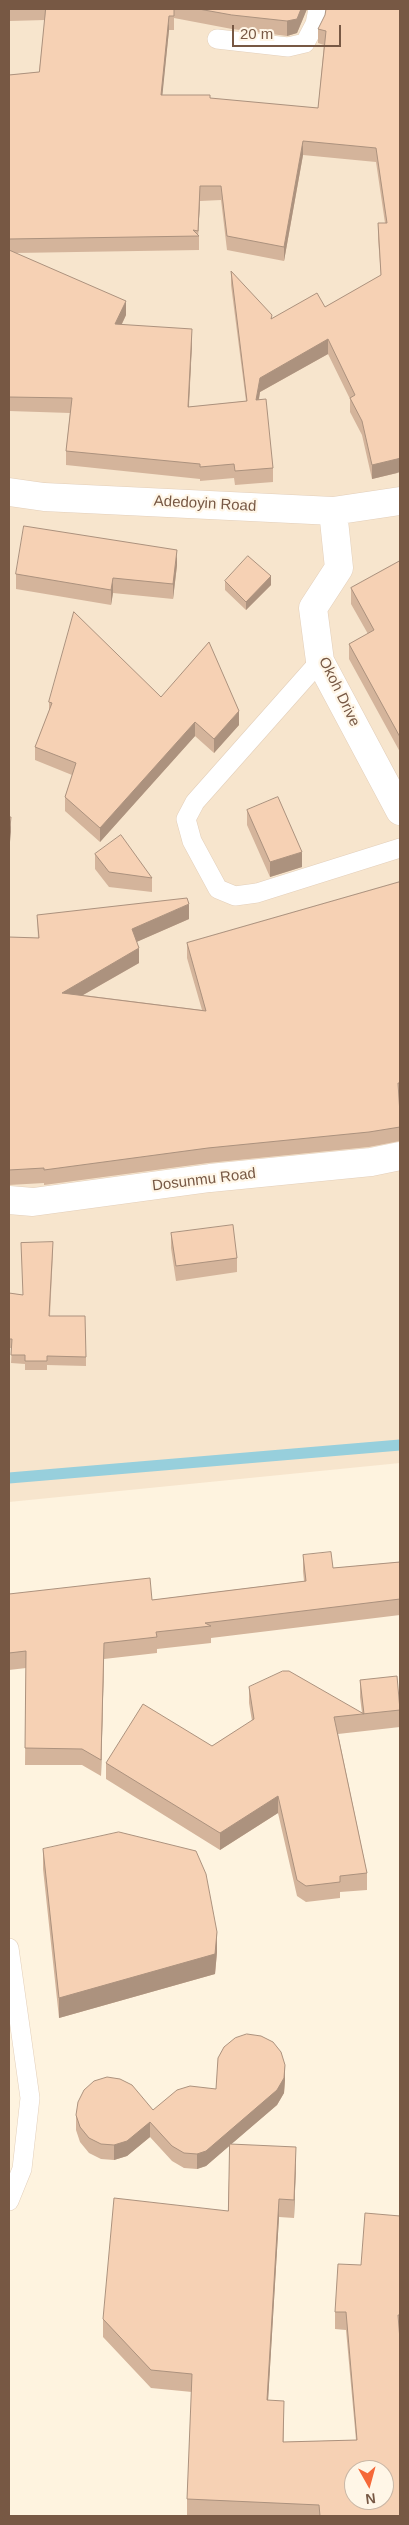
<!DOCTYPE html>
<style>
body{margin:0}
#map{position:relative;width:409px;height:2525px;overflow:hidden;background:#fef3df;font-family:Helvetica,sans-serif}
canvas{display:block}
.frame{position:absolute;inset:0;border:10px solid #775844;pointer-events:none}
.north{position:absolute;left:344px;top:2460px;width:50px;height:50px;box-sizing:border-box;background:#fff6e7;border:1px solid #c9b7a6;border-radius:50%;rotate:173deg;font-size:14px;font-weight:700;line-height:20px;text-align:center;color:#775844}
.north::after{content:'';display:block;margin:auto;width:18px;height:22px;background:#f56838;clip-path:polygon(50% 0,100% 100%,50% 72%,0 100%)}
.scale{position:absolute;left:232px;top:25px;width:109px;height:22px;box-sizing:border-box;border:2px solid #775844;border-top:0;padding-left:6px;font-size:15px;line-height:18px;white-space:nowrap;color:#775844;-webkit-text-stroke:4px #fff6e7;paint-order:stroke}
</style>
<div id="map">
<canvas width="409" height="2525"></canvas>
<div class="frame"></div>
<div class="north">N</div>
<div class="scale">20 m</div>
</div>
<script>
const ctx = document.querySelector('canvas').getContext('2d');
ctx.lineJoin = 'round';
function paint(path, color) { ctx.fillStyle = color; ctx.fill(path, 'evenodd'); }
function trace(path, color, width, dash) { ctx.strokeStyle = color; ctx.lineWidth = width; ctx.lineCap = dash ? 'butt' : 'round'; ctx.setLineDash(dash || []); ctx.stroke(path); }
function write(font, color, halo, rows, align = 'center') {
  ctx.font = font + ' Helvetica,sans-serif'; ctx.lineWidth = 4.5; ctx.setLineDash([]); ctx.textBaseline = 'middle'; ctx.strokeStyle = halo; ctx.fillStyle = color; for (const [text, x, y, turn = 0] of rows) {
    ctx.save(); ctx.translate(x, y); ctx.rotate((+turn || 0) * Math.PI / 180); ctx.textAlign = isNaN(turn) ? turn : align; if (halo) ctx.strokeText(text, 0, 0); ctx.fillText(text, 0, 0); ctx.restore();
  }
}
paint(new Path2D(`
 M9,9h391v1454l-391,39z`), '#f7e5cd');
trace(new Path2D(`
 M9,1478l391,-33`), '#97cfdc', 11);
const lane = new Path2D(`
 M217,39l71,8 17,-4 10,-19 3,-15
 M320,661l-125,141 -9,17 6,22 26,48 17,7 22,-3 143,-45
 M9,1948l21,150 -8,71 -13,32`);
const street = new Path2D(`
 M9,492l35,5 289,14 67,-10
 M333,511l6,57 -26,40 7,53 80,150
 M9,1200l24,2 177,-24 161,-16 29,-6`);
trace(lane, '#e3cfba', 20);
trace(street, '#e3cfba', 29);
trace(lane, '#fff', 19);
trace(street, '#fff', 28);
paint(new Path2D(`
 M9,9h298l-10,24 -10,3 -55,-7 -58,-11v12h-5l-7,65 156,13 6,-63 -6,-2v-14l82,-20 -3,464 -25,6 -10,-44 -12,-23v-13l-22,-45 -68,38 -1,8 14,68v14l-38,3 -1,-7 -34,3v-2l-134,-14v-14l4,-38 -61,-2v-336l30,-3 6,-52 -36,1zM303,155l73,7 9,61h-7v15l3,38 -56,31 -53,12 -41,-48v14l15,116 -57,6 3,-64 -70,-19 4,-9 -111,-62 184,-3v-14h-1l2,-35 21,-1 6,50 57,11z
 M400,561v191l-51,-93v-15l19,-10 -17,-30v-16z
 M177,565l-4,34 -60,-6 -2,12 -95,-16v-15z
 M225,581l46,4 -25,25 -21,-20z
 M161,697l78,28 -25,28 -19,-17 -95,106 -35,-31v-14l7,-22 -37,-15v-13l14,-36v-9z
 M247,810l55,57 -32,10 -23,-52z
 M95,854l57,24v14l-43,-5 -14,-18z
 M400,882v215h-1l1,17v27l-31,6 -161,16 -164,22v-2l-35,2v-248l29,1 -1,-23 152,4 -53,23 3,21 -56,32 119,15 -15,-52v-15z
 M171,1233l66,25v14l-61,9 -5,-33z
 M53,1251l-3,65 36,41v9l-39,-1v5h-22v-6l-14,-1 1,-15h-3v-55l14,2z
 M303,1555l30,13 67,-6v53l-189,23v5l-54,6v4l-53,6 -3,117 -19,-11h-57l1,-97 -17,2v-76l143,6 152,-19 -1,-10z
 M360,1680l40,28v19l-62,7 29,139v17l-27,2v6l-34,4 -9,-6 -19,-83 -58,37 -114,-71v-16l106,-17 40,-25 -3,-18v-16l113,26 -2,-16z
 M43,1849l174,103 -2,22 -156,44 -16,-149z
 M285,2080l-1,13 -7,12 -46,39 65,20 -2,54 -15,-1 -11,183 16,19 -1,23 73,-2 -10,-110 -11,-1v-17l26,-47 39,-49v300h-213v-17l5,-107 -41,-4 -48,-51v-18l125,-108 2,-66 -24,21 -9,3 -13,-1 -12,-7 -22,-24 -23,19 -13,4 -13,-1 -12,-6 -9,-11 -4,-12v-15l77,-5 63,-21z`), '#d4b49b');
paint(new Path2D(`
 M301,9h6l-10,24 -10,3v-15z
 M169,16v14l-8,79v-14z
 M303,141v14l-19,106v-14z
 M200,186v15l-2,35v-5z
 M126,301v14l-11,23v-14z
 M192,329v14l-4,78v-14z
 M328,339v15l-68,38 -4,22v-14l4,-22z
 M400,458v14l-3,1 -25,6v-14z
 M177,550v15l-4,34v-15z
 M271,576v9l-25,25v-8z
 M113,578v15l-2,12v-15z
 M239,711v14l-25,28v-14z
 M195,722v14l-95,106v-14z
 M11,817v15l-2,20v-15z
 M302,852v15l-32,10v-15z
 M189,904v15l-57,25v-15z
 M139,948v15l-77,44v-14z
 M104,1643v16l-3,117v-16z
 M278,1796v17l-58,37v-17z
 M217,1932v20l-2,22 -156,44v-20z
 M285,2065v15l-1,13 -7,12 -71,61 -9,3v-15z
 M150,2122v15l-23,19 -13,4v-15z
 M296,2147v17l-2,54v-18z
 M279,2199v18l-12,201v-18z
 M284,2401v18l-1,40v-17z`), '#ac927e');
const building = new Path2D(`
 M46,9h128v7h-5l-8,79h49v3l108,10 8,-77 -8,-2 7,-14 1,-6h74v449l-3,1 -25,6 -10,-44 -12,-23 5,-3 -27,-56 -68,39 -4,22 10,-1 7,69 -38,3 -1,-7 -34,3v-3l-134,-13 6,-53 -63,-1v-147l117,51 -11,23 77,5 -4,78 59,-6 -16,-130 41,44 -1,4 46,-26 8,14 56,-32 -3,-52h9l-11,-75 -73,-7 -19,106 -57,-11 -6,-50h-21l-2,45 -5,-1 6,6 -190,3v-164l30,-3z
 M199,9h102l-4,10 -10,2 -55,-6z
 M24,526l153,24 -4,34 -60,-6 -2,12 -95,-16z
 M248,556l23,20 -25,26 -21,-21z
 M400,561v176l-51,-93 25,-14 -23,-42z
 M74,612l87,85 48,-55 30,69 -25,28 -19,-17 -95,106 -35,-31 11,-34 -41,-16 17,-44 -3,-1z
 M278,797l24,55 -32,10 -23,-52z
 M9,817h2l-2,20z
 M121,835l31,43 -43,-6 -14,-18z
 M400,882v201h-2l2,31v13l-31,5 -161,16 -164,22v-2l-35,2v-233l30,1 -2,-23 150,-17 2,6 -57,25 7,19 -77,45 144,18 -19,-68z
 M233,1225l4,33 -61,8 -5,-33z
 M53,1242l-4,74h36l1,41 -39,-1v5h-22v-6h-14l1,-16h-3v-46l14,2 -2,-52z
 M331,1552l2,16 67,-6v37l-195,24 6,3 -55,6 1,5 -53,6 -3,117 -19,-11 -57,-1 1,-97 -17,2v-59l141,-16 2,22 154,-19 -3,-26z
 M283,1671h6l75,43 -4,-34 37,-4 3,34 -66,7 33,156 -27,3v6l-34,4 -9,-6 -19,-84 -58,37 -114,-70 37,-59 69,42 42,-27 -5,-32z
 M119,1832l77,19 10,23 11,58 -2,22 -156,44 -16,-149z
 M247,2034l14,2 12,6 8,10 4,13 -1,13 -7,12 -71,61 -9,3 -13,-1 -12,-7 -22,-24 -23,19 -13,4 -13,-1 -12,-6 -9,-11 -4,-12 2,-13 6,-12 10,-9 13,-4 13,2 12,6 21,25 24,-20 13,-4 26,3 2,-31 6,-11 11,-9z
 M230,2144l66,3 -2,53 -15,-1 -12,201 17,1 -1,41 74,-2 -11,-128h-11l3,-48 23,1 4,-52 35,3v99h-2l2,25v176h-80l-1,-11 -132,-6 5,-125 -41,-4 -48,-51 11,-121 114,13zM354,2470h30v30h-30z`);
paint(building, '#f6d1b4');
trace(building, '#ac927e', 1);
write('15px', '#775844', '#fff6e7', [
 ["Adedoyin Road",205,504,3],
 ["Okoh Drive",339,692,64],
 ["Dosunmu Road",204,1180,-7]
]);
</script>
